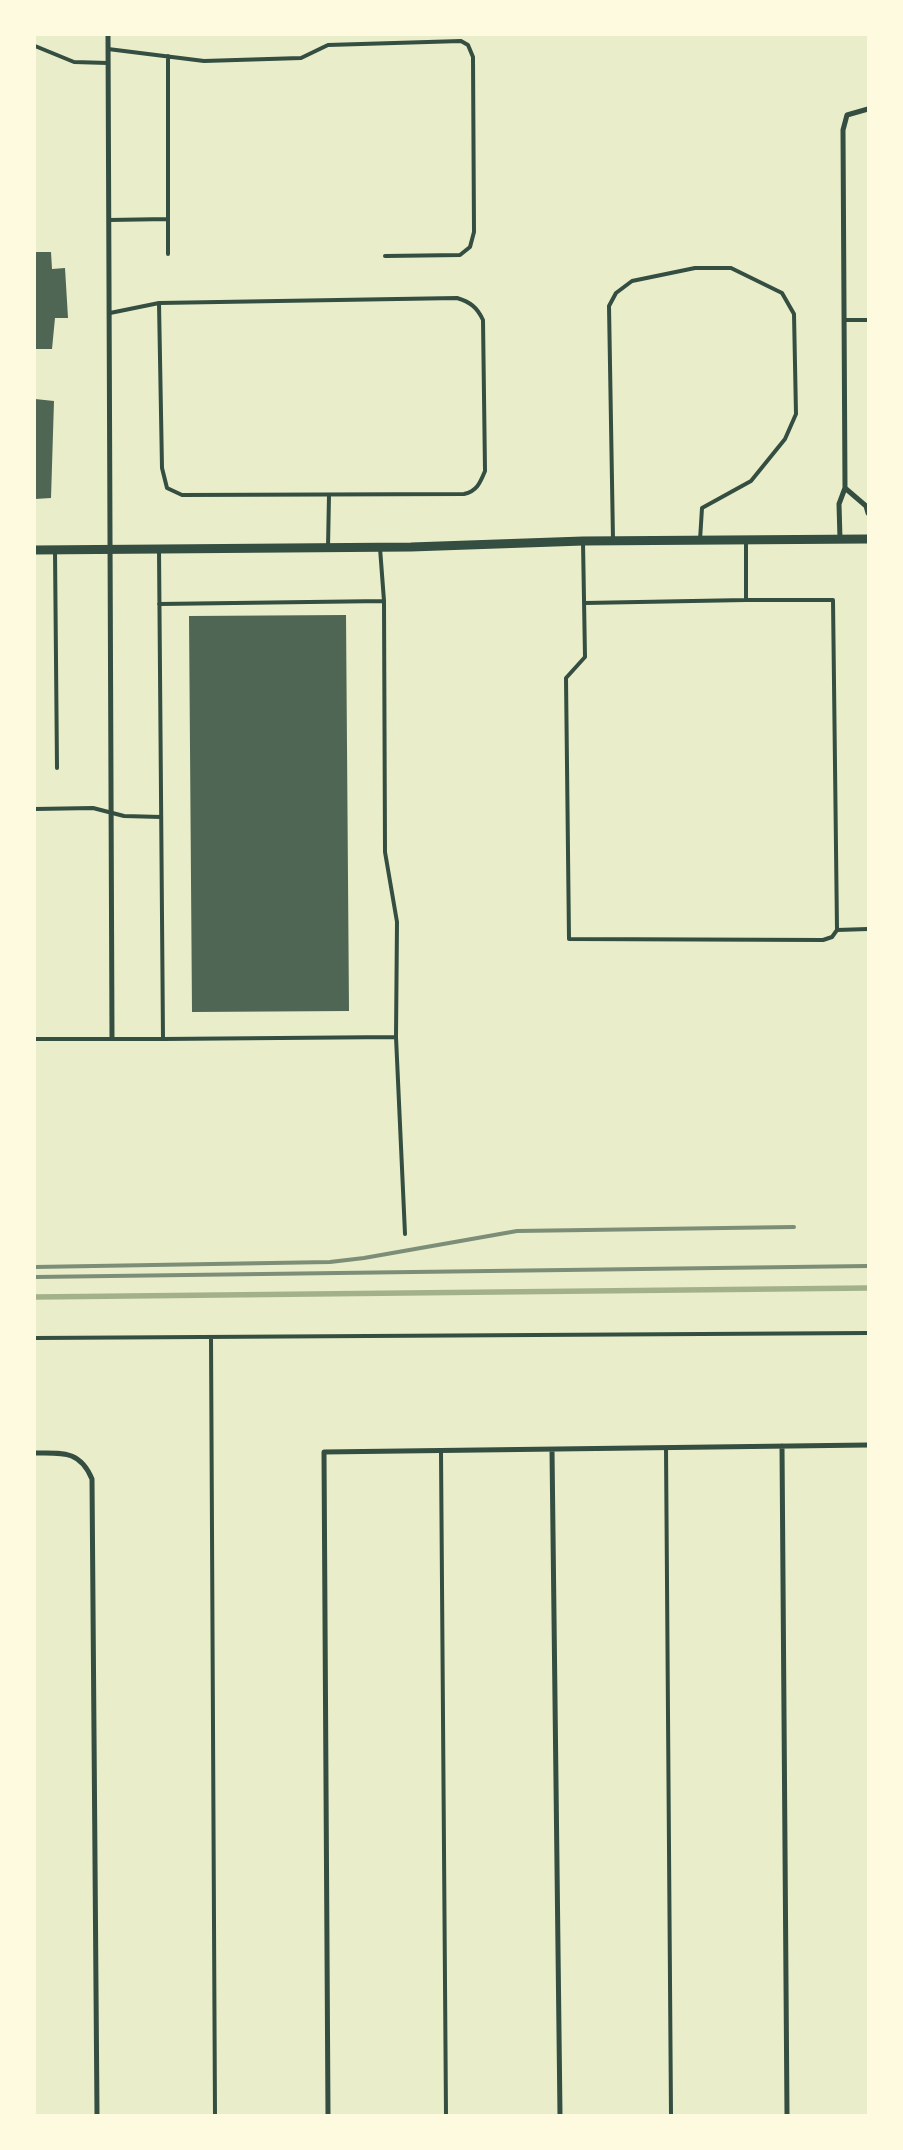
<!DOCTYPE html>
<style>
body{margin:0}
#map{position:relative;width:903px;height:2150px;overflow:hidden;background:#e9edc9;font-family:"Roboto Condensed",sans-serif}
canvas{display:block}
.frame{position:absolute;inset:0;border:36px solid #fefae0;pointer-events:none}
</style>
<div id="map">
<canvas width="903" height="2150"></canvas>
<div class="frame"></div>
</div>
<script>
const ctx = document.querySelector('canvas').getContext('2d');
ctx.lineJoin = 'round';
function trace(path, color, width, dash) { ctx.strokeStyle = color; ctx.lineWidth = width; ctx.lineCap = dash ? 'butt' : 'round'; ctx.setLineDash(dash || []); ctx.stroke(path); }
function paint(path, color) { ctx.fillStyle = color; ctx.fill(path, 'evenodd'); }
trace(new Path2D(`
 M35,1297l833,-9`), '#a3b18a', 5.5);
paint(new Path2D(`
 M35,252h16l1,17 13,-1 3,50h-13l-3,31h-17z
 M35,399l19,2 -3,97 -16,1z
 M346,615l3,396 -157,1 -3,-396z`), '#4f6655');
trace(new Path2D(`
 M35,46l39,16 34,1
 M108,49l96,12 97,-3 27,-13 133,-4 7,4 5,12 1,175 -4,15 -10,8 -75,1
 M168,56v198
 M109,220l59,-1
 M110,313l49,-10 298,-5c13,4 20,9 26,22l2,151c-5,12 -8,20 -21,23l-282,1 -15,-7 -5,-20 -3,-165
 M845,320h23
 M613,540l-4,-234 7,-13 16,-12 63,-13h36l51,25 12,21 2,100 -11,25 -34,42 -49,27 -2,32
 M583,542l2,115 -19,21 3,261 254,1 9,-3 5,-7 -4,-330h-87
 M328,548l1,-53
 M159,550l4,489 233,-2 1,-115 -12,-70 -1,-251 -4,-53
 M55,551l2,217
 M585,603l161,-3v-59
 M159,604l225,-3
 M35,809l58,-1 31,8 37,1
 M837,930l31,-1
 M396,1037l9,197
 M35,1039h128
 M211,1337l4,778
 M35,1338l833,-5
 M666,1448l5,667
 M441,1452l5,663`), '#344e41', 4);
trace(new Path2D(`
 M108,35l4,1003
 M845,488l21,18 2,7
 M840,539l-1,-35 6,-16 -2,-358 4,-15 21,-6
 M782,1446l5,669
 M552,1450l8,665
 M35,1453c27,0 45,-3 57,26l5,636
 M328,2115l-4,-663 544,-7`), '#344e41', 5);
trace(new Path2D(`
 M35,550l376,-3 172,-6 285,-2`), '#344e41', 9);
trace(new Path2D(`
 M35,1267l295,-5 34,-4 153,-27 277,-4
 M35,1277l833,-11`), '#7c8e77', 4);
</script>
